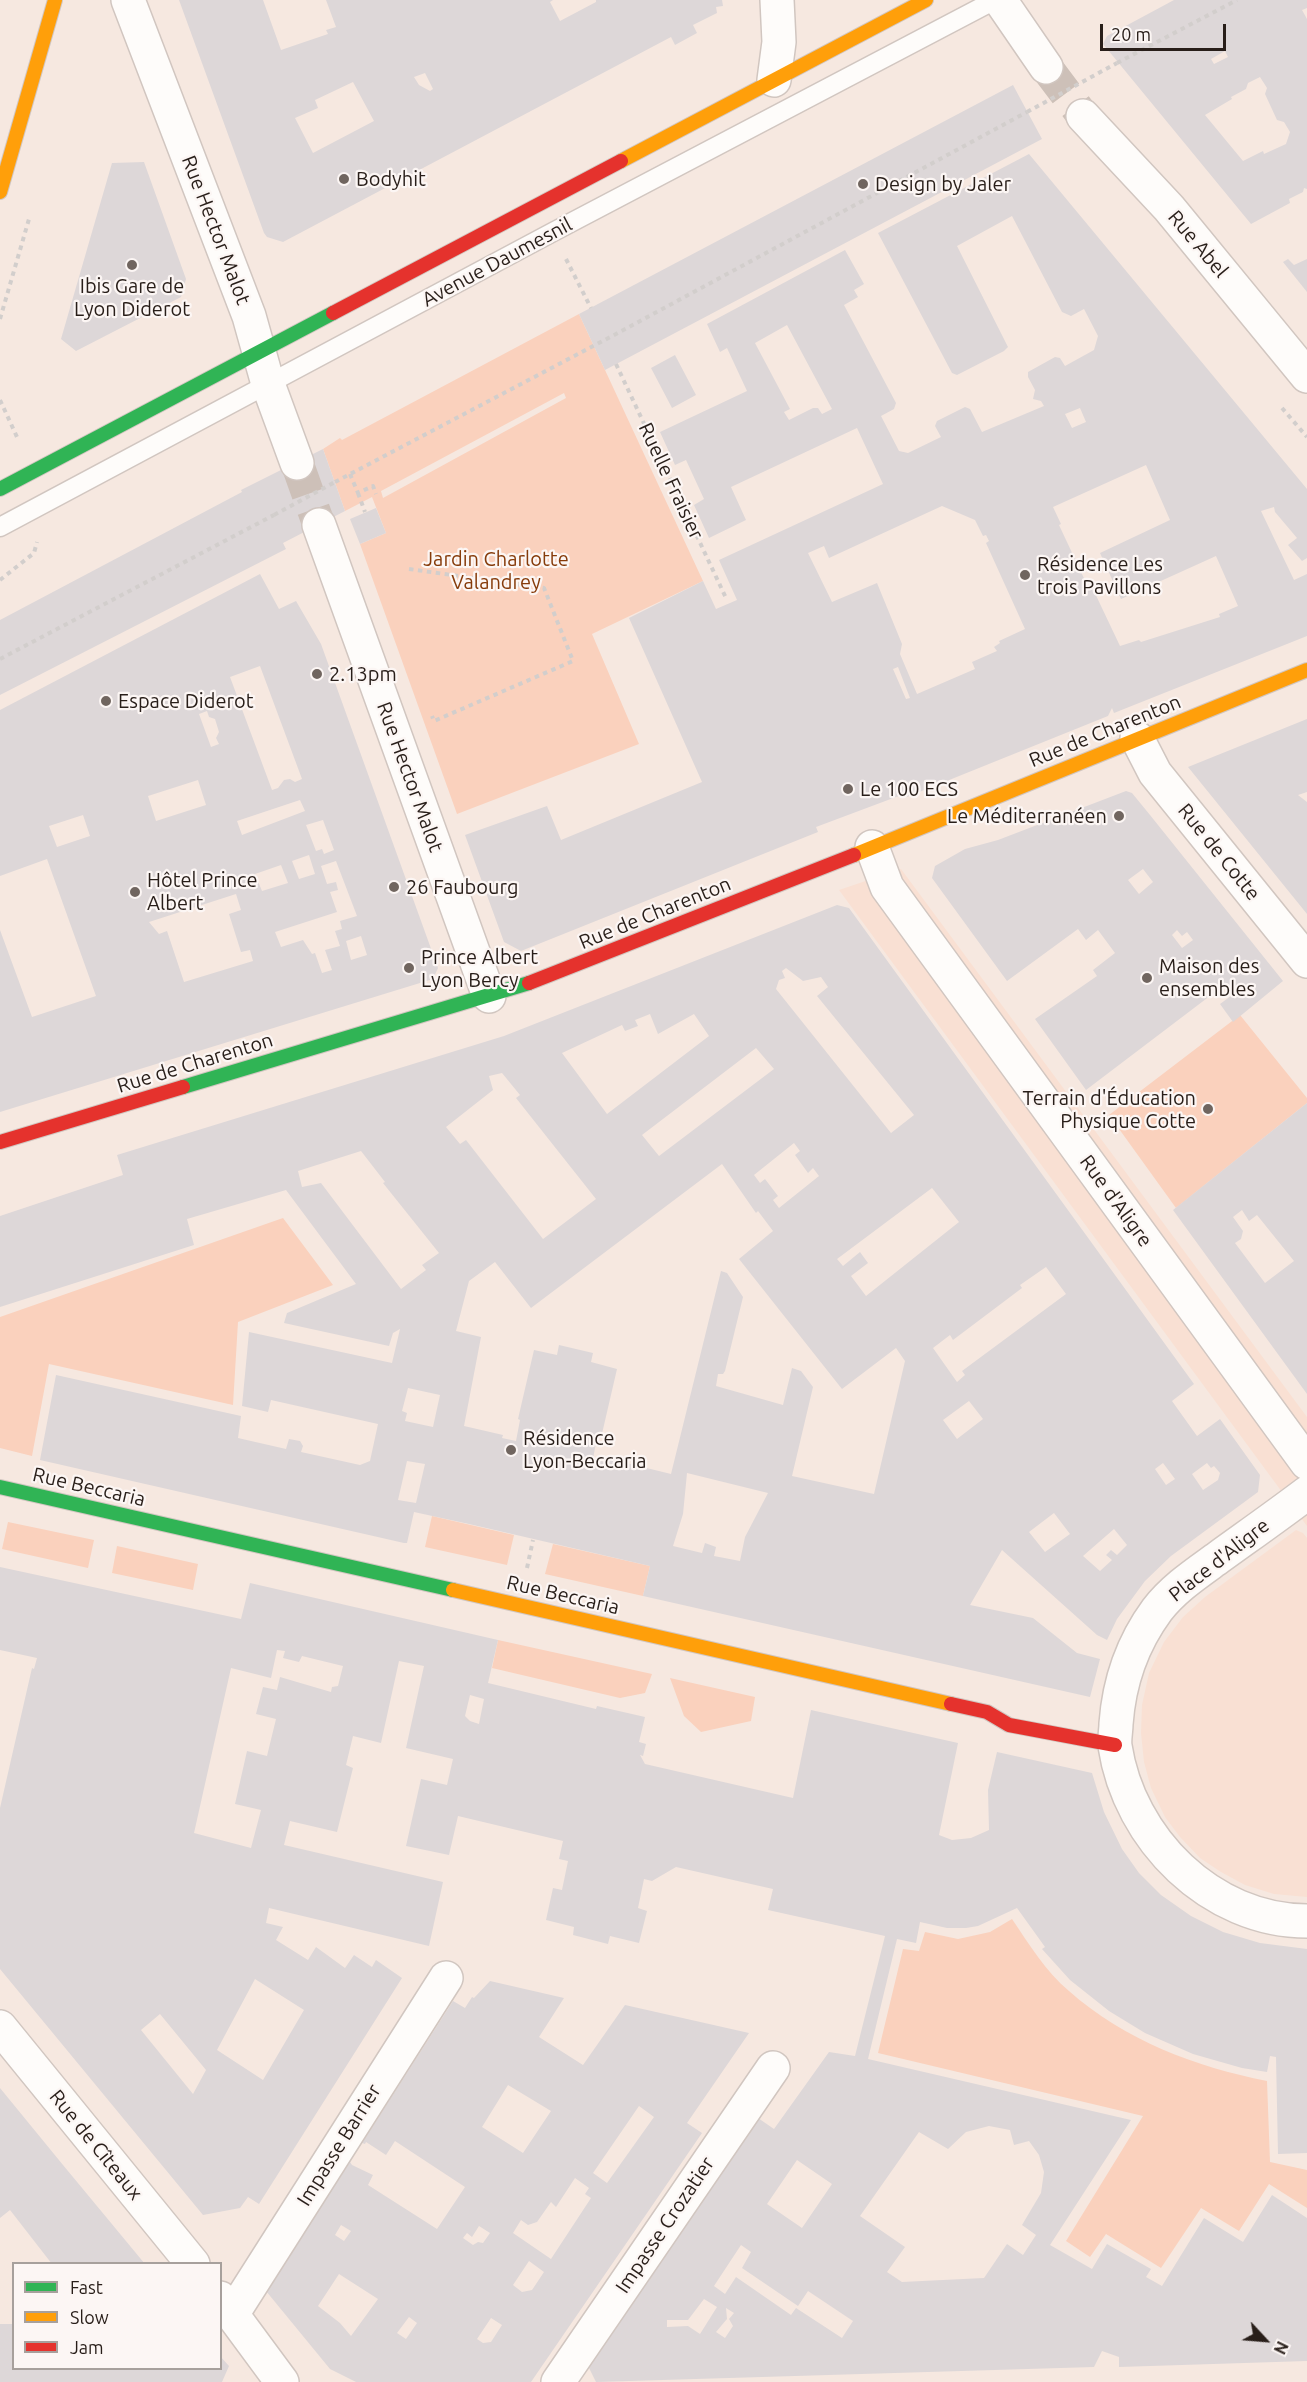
<!DOCTYPE html>
<meta charset="utf-8">
<style>
body{margin:0}
#map{position:relative;width:1307px;height:2382px;overflow:hidden;background:#f6e8e0;font-family:Ubuntu,sans-serif}
canvas{display:block}
.legend{position:absolute;left:12px;top:2262px;width:210px;height:108px;box-sizing:border-box;background:#fcf6f4;border:2px solid #a7a09c;margin:0;padding:8px 10px;list-style:none;font-size:18px;color:#281e19}
.legend li{display:flex;align-items:center;gap:12px;height:30px}
.legend b{width:30px;border:2px solid #a7a09c}
.north{position:absolute;left:1235px;top:2310px;width:60px;height:60px;-webkit-text-stroke:4px #fcf6f4;paint-order:stroke;rotate:116deg;font-size:16px;font-weight:700;line-height:24px;text-align:center;color:#281e19}
.north::after{content:'';display:block;margin:auto;width:21px;height:27px;background:#281e19;clip-path:polygon(50% 0,100% 100%,50% 72%,0 100%)}
.scale{position:absolute;left:1100px;top:24px;width:126px;height:27px;box-sizing:border-box;border:3px solid #281e19;border-top:0;padding-left:8px;font-size:18px;line-height:21px;white-space:nowrap;color:#281e19;-webkit-text-stroke:4px #fcf6f4;paint-order:stroke}
</style>
<div id="map">
<canvas width="1307" height="2382"></canvas>
<ul class="legend">
<li><b style="height:8px;background:#30b455"></b>Fast</li>
<li><b style="height:8px;background:#ff9f0a"></b>Slow</li>
<li><b style="height:8px;background:#e5322d"></b>Jam</li>
</ul>
<div class="north">N</div>
<div class="scale">20 m</div>
</div>
<script>
const ctx = document.querySelector('canvas').getContext('2d');
ctx.lineJoin = 'round';
function paint(path, color) { ctx.fillStyle = color; ctx.fill(path, 'evenodd'); }
function trace(path, color, width, dash) { ctx.strokeStyle = color; ctx.lineWidth = width; ctx.lineCap = dash ? 'butt' : 'round'; ctx.setLineDash(dash || []); ctx.stroke(path); }
function write(font, color, halo, rows, align = 'center') {
  ctx.font = font + ' Ubuntu,sans-serif'; ctx.lineWidth = 4.5; ctx.setLineDash([]); ctx.textBaseline = 'middle'; ctx.strokeStyle = halo; ctx.fillStyle = color; for (const [text, x, y, turn = 0] of rows) {
    ctx.save(); ctx.translate(x, y); ctx.rotate((+turn || 0) * Math.PI / 180); ctx.textAlign = isNaN(turn) ? turn : align; if (halo) ctx.strokeText(text, 0, 0); ctx.fillText(text, 0, 0); ctx.restore();
  }
}
paint(new Path2D(`
 M901,869l406,548v109l-468,-636z
 M1296,1530l7,3 4,5v359l-33,-3 -29,-9 -24,-13 -21,-14 -20,-21 -15,-20 -14,-29 -7,-26 -3,-29 1,-28 7,-32 15,-31 19,-25 22,-20z`), '#f9e0d3');
paint(new Path2D(`
 M579,314l124,267 -111,53 47,110 -182,70 -97,-270 26,-11 -14,-36 -27,14 -22,-62 17,-11 2,2zM564,393l2,5 -183,100 -2,-7z
 M1240,1015l67,83v5l-131,105 -67,-93z
 M283,1218l50,67 -95,37 -5,83 -184,-41 -17,92 -32,-8v-131z
 M432,1516l82,19 -7,30 -82,-18z
 M8,1522l86,18 -6,28 -86,-19z
 M553,1544l97,22 -7,30 -98,-22z
 M117,1546l81,18 -5,26 -81,-17z
 M498,1640l154,34 -7,19 -25,5 -128,-30z
 M670,1678l85,19 -4,24 -50,11 -17,-16z
 M1012,1919c17,25 34,53 57,72 55,49 127,76 198,90l3,81 37,8v38l-38,-24 -30,47 -38,-23 -40,60 -55,-34 -16,23 -24,-16 77,-125 -265,-63 25,-104 16,2 6,-19 33,7 32,-7z`), '#fad1bd');
paint(new Path2D(`
 M179,0h84l18,50 47,-16 -2,-4 10,-3 -10,-27h227l-3,2 10,19 36,-19v-2h126l1,6 -7,1 1,6 -24,12 4,8 -22,12 -4,-8 -388,205 -16,-5 -3,-4zM425,73l8,16 -3,2 -11,-6 -5,-8zM353,82l21,39 -61,32 -18,-35 23,-10 -3,-8z
 M1174,0h133v8l-5,2 5,9v170l-3,-1 -1,4 -14,7 1,4 -39,21 -148,-180 4,-8zM1225,51l3,6 -14,7 -3,-5zM1260,77l7,11 -2,6 12,26 7,2 6,10 -4,12 -22,10 -1,-3 -20,10 -38,-46 27,-16 -1,-2 15,-8 2,-6z
 M1013,85l29,54 -437,231 -26,-56z
 M1029,154l278,335v69l-5,3 -14,-16 9,-7 -22,-26 -1,-5 -13,4 33,69 13,-6v62l-193,77 -2,-5 -4,8 -201,81 -3,-3 -88,33 2,5 -297,119 -17,-9 -39,-107 82,-29 14,34 141,-58 -73,-164 74,-37 13,28 21,-9 -18,-40 164,-76 -26,-56 -126,59 15,33 -37,18 -15,-33 10,-6 -18,-39 -11,5 -15,-33 87,-41 -20,-43 -7,4 -13,-28 138,-74 19,34 -10,6 4,7 -14,8 52,98 -2,6 -13,7 18,35 9,2 33,-16 -6,-11 2,-5 28,-14 5,2 12,23 62,-26 -3,-5 -8,-2 2,-9 -7,-13v-5l27,-15 5,1 5,8 29,-16 4,-14 -14,-27 -13,7 -9,-4 -50,-96 -55,30 51,101 -4,4 -47,24 -5,-2 -74,-140zM787,325l45,84 -10,5 -4,-6h-5l-24,12 -5,-8 6,-3 -35,-66zM1080,408l6,14 -14,6 -7,-14zM1146,465l24,55 -70,33 21,46 95,-43 22,50 -19,8 1,3 -79,25 -2,-2 -19,6 -28,-59 -3,2 -30,-64 2,-1 -8,-17zM942,506l33,14 8,16 3,-1 3,6 -3,2 39,86 -26,12 1,2 -6,4 3,4 -25,11 3,7 -58,25 -17,-40 2,-10 -25,-61 -45,19 -24,-49 16,-7 5,12zM898,667l12,31 -4,1 -13,-30z
 M144,162l42,117 -5,18 -105,54 -15,-12 51,-176z
 M1288,259l6,6 13,-6v33l-24,-30z
 M675,355l21,40 -24,13 -21,-40z
 M323,449l22,62 -62,32 3,6 -286,146v-75l242,-128 -1,-2z
 M376,508l10,25 -26,11 -10,-25z
 M260,574l19,35 17,-8 25,43 117,324 -5,11 -433,133v-182l32,87 64,-21 -49,-137 -47,17v-166zM260,666l42,113 -7,3 -5,-3 -6,1 -6,8 -6,2 -42,-113zM207,711l2,6 6,2 4,13 -3,6 3,6 -8,3 -12,-33zM198,780l8,25 -50,16 -8,-25zM300,800l5,11 -63,24 -5,-14zM83,815l7,21 -33,11 -8,-21zM323,820l11,30 -10,4 -2,-5 -6,2 -10,-26zM309,855l6,19 -16,5 -7,-18zM336,861l21,55 -17,5 2,8 -7,2 5,15 -15,4 7,20 -10,3 -7,-20 -3,1 -9,-14 -22,7 -6,-15 62,-20 -7,-20 8,-2 -2,-8 -9,2 -6,-18zM281,865l7,18 -26,8 -7,-17zM236,894l5,16 -12,4 12,38 9,-2 3,11 -69,21 -17,-51 -8,3 -10,-12zM361,936l6,19 -16,5 -5,-19z
 M1307,719v73l-9,3 9,7v112l-119,-147z
 M1126,791l6,2 18,22 133,166 -50,41 -13,-18 15,-11 -8,-10 -141,107 -51,-71 62,-43 -4,-6 22,-17 -17,-23 -12,10 -8,-11 -71,52 -75,-103 3,-12 30,-17 33,-9zM1143,869l10,13 -14,12 -11,-14zM1177,930l5,6 5,-4 6,8 -11,8 -10,-13z
 M837,905l12,3 345,476 -22,17 25,35 23,-17 40,56 -2,17 -87,64 -26,25 -28,38 -10,21 -10,-5 -95,-85 -32,55 63,13 44,35 23,6 -10,38 -447,-101 7,-30 -181,-42 -55,-12 -7,31h-3l-364,-83 16,-85 185,41 -3,22 48,11 3,-10 11,2 3,5 -2,6 59,13 10,-4 8,-37 -107,-24 -3,12 -26,-6 7,-74 143,31 8,-34 -7,4 -4,13 -105,-23 3,-10 69,-29 -70,-94 -99,29 7,26 -194,62v-91l123,-41 -6,-20 387,-119zM786,968l17,13 18,-4 7,10 -11,9 97,119 -23,18 -115,-144 3,-9 6,-2 -3,-7zM650,1014l8,20 36,-20 15,22 -102,78 -45,-61 60,-28 3,6 13,-5 -3,-6zM756,1048l18,21 -115,87 -17,-21zM502,1073l18,22 -4,3 80,101 -53,40 -77,-99 -6,4 -14,-17 47,-37 -4,-14zM794,1143l6,8 -5,4 13,18 5,-5 6,8 -40,32 -6,-8 5,-4 -13,-17 -5,4 -6,-8zM361,1151l24,31 -2,1 56,70 -17,12 4,5 -25,19 -80,-106 -19,4 -4,-16zM722,1164l34,49 2,-2 15,20 -34,28 103,130 54,-41 9,13 -31,133 -82,-18 21,-89 -12,-16 -9,-3 -9,37 -67,-19 2,-12h5l2,-3 18,-74 -16,-24 -6,-2 -50,203 -65,-16 -1,4 -12,-3 4,-22 4,1 16,-69 -26,-7 2,-9 -34,-8 -2,10 -23,-5 -16,69 2,1 -4,21 -14,-3 1,-3 -39,-9 17,-89 -25,-6 13,-50 26,-19 36,46zM932,1188l27,34 -93,74 -15,-20 17,-13 -8,-11 -17,14 -6,-7zM1046,1267l20,27 -104,77 3,4 -8,7 -24,-34 17,-13 3,5 69,-52 -2,-3zM408,1388l32,7 -7,32 -28,-6 2,-8 -5,-2zM969,1401l14,18 -26,20 -14,-19zM407,1461l18,3 -9,39 -18,-3zM1163,1463l12,16 -9,6 -11,-16zM1207,1463l4,5 3,-2 6,7 -2,7 -15,10 -11,-16zM687,1473l81,20 -23,44 -5,24 -26,-5 2,-9 -11,-4 -3,10 -29,-7 10,-32zM1054,1513l16,21 -25,18 -16,-20zM1114,1529l13,16 -10,10 -6,-5 -5,5 6,5 -12,11 -17,-15z
 M1307,1103v291l-134,-184zM1242,1210l7,11 8,-6 37,46 -29,22 -30,-40 6,-4 2,-8 -10,-14z
 M0,1567l241,52 9,-36 248,57 -10,43 108,26 1,-3 48,11 -6,25 7,2 -3,12 -3,-1 5,9 148,34 18,-88 147,33 -19,92 13,5 19,-2 18,-8 -1,-40 9,-38 95,21 12,39 18,37 17,24 22,22 30,21 32,16 37,11 47,6v204l-29,1 -2,-97 -6,-1 -3,16 -25,-4 -49,-14 -48,-21 -36,-22 -39,-31 -28,-31 3,-2 -28,-39 -39,18 -12,2h-19l-27,-6 -4,21 -19,-4 -29,120 263,61 -81,125 42,24 15,-25 44,25 -5,8 16,9 42,-68 39,24 29,-47 35,23v143l-188,6v-10l-17,-6 -8,16 -498,15 -8,-16 170,-248 16,11 55,-77 26,4 30,-120 -117,-26 5,-21 -97,-22 -24,14 -8,-2 -6,29 9,3 -8,32 -29,-7 -2,8 -35,-9 1,-8 -28,-7 7,-32 9,2 6,-29 -9,-2 4,-18 -105,-25 -9,39 -43,-9 15,-67 26,6 6,-26 -47,-11 18,-82 -25,-5 -18,82 -28,-7 -7,29 7,3 -16,64 -47,-11 -6,24 159,37 -14,64 -160,-38 -3,15 17,4 -7,13 32,20 8,-13 29,21 9,-13 18,12 4,-7 26,18 -143,226 -11,-7 -8,11 -37,7 -203,-246v-161l32,-140 2,1 3,-11 -37,-8zM277,1650l8,1 -2,7 16,4 3,-6 41,10 -5,20 -6,1 -1,5 -51,-15 -3,13 -14,-3 -7,27 20,5 -9,37 -20,-5 -12,53 26,6 -10,38 -57,-15 37,-165 40,10zM470,1695l14,4 -5,25 -9,-3 -5,-5zM255,1979l49,31 -41,70 -46,-30zM160,2014l46,56 -13,24 -52,-64zM989,2126l21,4 4,15 15,-4 10,14 5,17 -3,21 -19,32 14,10 -13,20 -16,-11 -23,34 -82,4 -15,-10 18,-25 -45,-31 59,-84 29,17 18,-17zM797,2160l35,24 -30,44 -35,-24zM741,2245l10,7 -9,16 56,38 10,-15 45,30 -11,17 -46,-30 -5,7 -55,-38 -11,17 -11,-8zM704,2299l13,8 -17,27 -12,-8 -21,1v-7h21zM726,2308l8,5 -5,6 4,7 -8,12 -9,-6 11,-13z
 M490,1981l74,17 -25,39 44,28 42,-60 124,28 -62,90 15,10 -171,249h-175l-26,-13 -64,-78 84,-129 2,3 21,10 -5,10 69,44 28,-42 -70,-46 -9,14 -20,-13 -1,2 -3,-1 91,-142 12,7 7,-11 2,1zM508,2085l43,26 -28,42 -41,-26zM639,2106l15,11 -47,66 -14,-10zM575,2178l14,10 -4,6 6,4 -40,61 -38,-26 8,-13 7,5 9,-3 14,-20 5,5zM341,2225l10,6 -7,10 -9,-6zM479,2226l11,7 -7,10 -5,-1 -5,3 -10,-7 4,-5 5,4zM529,2261l15,11 -12,18 -10,2 -9,-7zM339,2274l39,25 -27,37 -11,-13 -22,-17zM409,2317l8,6 -11,16 -9,-6zM491,2318l11,7 -11,17 -8,1 -6,-4z
 M0,2088l63,77 82,99h-93l-42,-54 -10,8z
 M0,2324h14v44h206v-12l9,10 -7,16h-222z`), '#ddd7d8');
trace(new Path2D(`
 M1046,67l37,49
 M297,463l22,62`), '#cdc0b8', 33, [33, 16]);
const lane = new Path2D(`
 M0,527l553,-295 442,-232`);
const street = new Path2D(`
 M128,0l121,316 19,68 29,79
 M1000,0l46,67
 M774,80l5,-38 -2,-42
 M1083,116l86,92 138,168
 M319,525l170,471
 M1137,738l18,35 152,188
 M872,847l15,40 420,576
 M1307,1493c-29,22 -59,43 -88,64 -22,16 -45,31 -62,53 -25,34 -38,72 -41,114 0,7 -2,15 -1,22 14,93 96,175 192,175
 M0,2027l193,237
 M220,2298l62,84
 M233,2313l213,-335
 M558,2382l215,-314`);
const fast = new Path2D(`
 M0,489l333,-176
 M183,1087l346,-104
 M0,1487l453,103`);
const slow = new Path2D(`
 M621,161l305,-161
 M0,192l55,-192
 M854,855l453,-185
 M453,1590l498,114`);
const jam = new Path2D(`
 M333,313l288,-152
 M529,983l325,-128
 M0,1142l183,-55
 M951,1704l36,8 22,13 106,20`);
trace(lane, '#d1c6c0', 21);
trace(street, '#d1c6c0', 36);
trace(fast, '#d1c6c0', 16);
trace(slow, '#d1c6c0', 16);
trace(jam, '#d1c6c0', 16);
trace(new Path2D(`
 M1117,63l120,-63
 M566,259l25,49
 M0,319l29,-100
 M616,364l110,234
 M0,400l17,37
 M1282,408l25,29
 M350,474l8,19 15,-7 3,8
 M335,482l281,-148 411,-222
 M358,493l7,19
 M409,569l135,19 29,73 -139,60 -2,-5
 M0,580l34,-27 3,-11
 M0,659l274,-144
 M527,1568l6,-28`), '#d2cecc', 4, [4.5, 4.5]);
trace(lane, '#fefcfa', 18);
trace(street, '#fefcfa', 33);
trace(fast, '#30b455', 14);
trace(slow, '#ff9f0a', 14);
trace(jam, '#e5322d', 14);
trace(new Path2D(`
 M1027,112l90,-49
 M274,515l61,-33`), '#d2cecc', 4, [4.5, 4.5]);
for (const [x, y, r, color] of [
 [344,179,6,"#70655f"],
 [863,184,6,"#70655f"],
 [132,265,6,"#70655f"],
 [1025,575,6,"#70655f"],
 [317,674,6,"#70655f"],
 [106,701,6,"#70655f"],
 [848,789,6,"#70655f"],
 [1119,816,6,"#70655f"],
 [394,887,6,"#70655f"],
 [135,892,6,"#70655f"],
 [409,968,6,"#70655f"],
 [1147,978,6,"#70655f"],
 [1208,1109,6,"#70655f"],
 [511,1450,6,"#70655f"]
]) { const dot = new Path2D(); dot.arc(x, y, r, 0, 2 * Math.PI); ctx.fillStyle = color; ctx.fill(dot); trace(dot, '#fcf6f4', 2); }
write('20px', '#281e19', '#fcf6f4', [
 ["Bodyhit",356,179],
 ["Design by Jaler",875,184],
 ["Ibis Gare de",132,286,"center"],
 ["Lyon Diderot",132,309,"center"],
 ["Résidence Les",1037,564],
 ["trois Pavillons",1037,587],
 ["2.13pm",329,674],
 ["Espace Diderot",118,701],
 ["Le 100 ECS",860,789],
 ["Le Méditerranéen",1107,816,"right"],
 ["Hôtel Prince",147,880],
 ["Albert",147,903],
 ["26 Faubourg",406,887],
 ["Prince Albert",421,957],
 ["Lyon Bercy",421,980],
 ["Maison des",1159,966],
 ["ensembles",1159,989],
 ["Terrain d'Éducation",1196,1098,"right"],
 ["Physique Cotte",1196,1121,"right"],
 ["Résidence",523,1438],
 ["Lyon-Beccaria",523,1461]
], 'left');
write('20px', '#281e19', '#fcf6f4', [
 ["Rue Hector Malot",216,230,69],
 ["Rue Abel",1198,244,50],
 ["Avenue Daumesnil",497,262,-28],
 ["Ruelle Fraisier",671,481,65],
 ["Rue de Charenton",1105,731,-22],
 ["Rue Hector Malot",410,777,70],
 ["Rue de Cotte",1219,852,51],
 ["Rue de Charenton",655,913,-22],
 ["Rue de Charenton",195,1063,-17],
 ["Rue d'Aligre",1116,1201,54],
 ["Rue Beccaria",89,1487,13],
 ["Place d'Aligre",1219,1560,-38],
 ["Rue Beccaria",563,1595,13],
 ["Rue de Cîteaux",96,2145,51],
 ["Impasse Barrier",339,2145,-58],
 ["Impasse Crozatier",665,2225,-56]
]);
write('20px', '#863b0a', '#fcf6f4', [
 ["Jardin Charlotte",496,559],
 ["Valandrey",496,582]
]);
</script>
